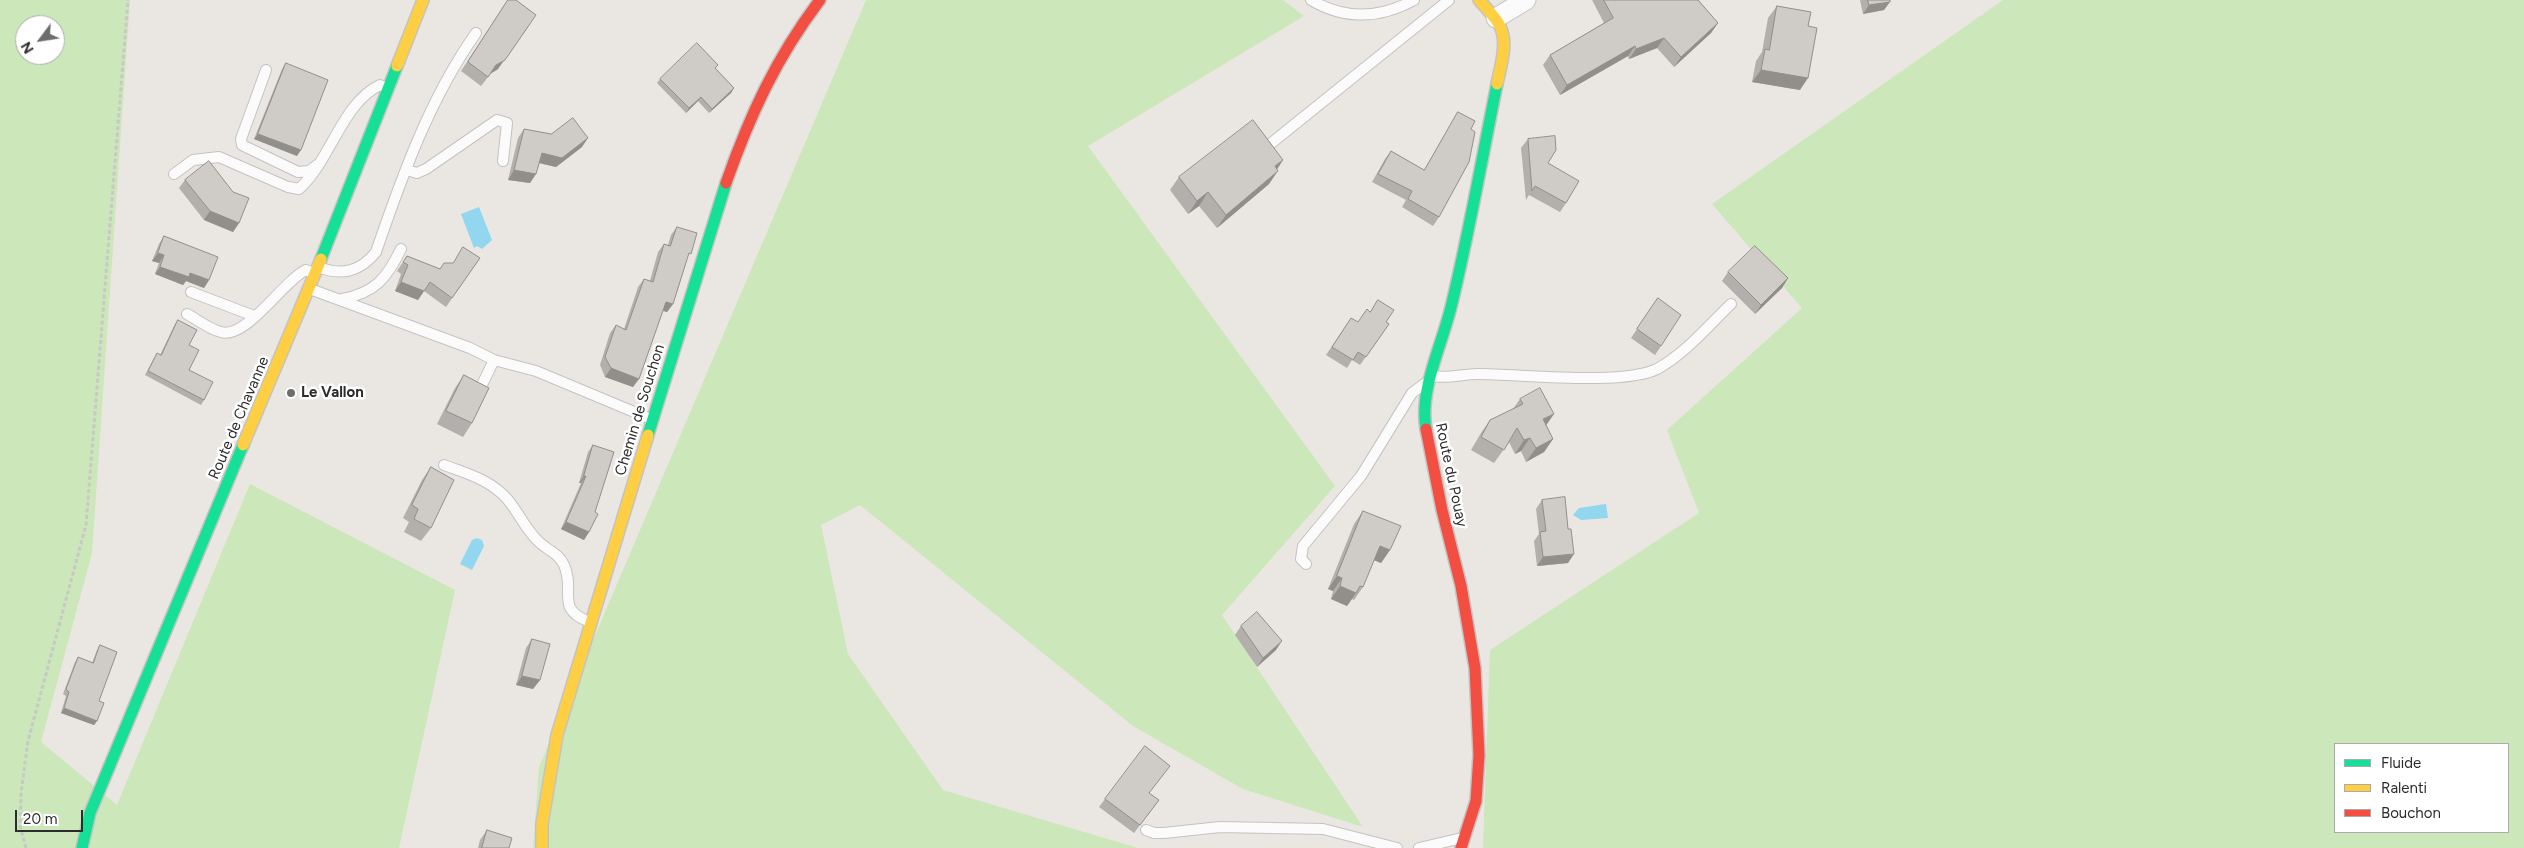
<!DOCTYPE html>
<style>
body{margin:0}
#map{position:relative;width:2524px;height:848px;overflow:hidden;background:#eae6e2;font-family:Figtree,sans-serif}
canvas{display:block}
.legend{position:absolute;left:2334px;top:743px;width:175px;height:90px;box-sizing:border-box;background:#fff;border:1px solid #ababab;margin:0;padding:6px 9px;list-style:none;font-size:15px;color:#2c2c2c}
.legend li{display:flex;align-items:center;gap:10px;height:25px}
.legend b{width:25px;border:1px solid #ababab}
.north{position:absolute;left:15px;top:15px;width:50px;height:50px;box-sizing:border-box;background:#fff;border:1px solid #ababab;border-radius:50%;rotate:239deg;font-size:14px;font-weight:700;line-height:20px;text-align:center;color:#2c2c2c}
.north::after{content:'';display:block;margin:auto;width:18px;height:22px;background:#6e6d6c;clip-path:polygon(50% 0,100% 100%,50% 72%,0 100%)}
.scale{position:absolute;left:15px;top:810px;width:68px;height:22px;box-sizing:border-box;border:2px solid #2c2c2c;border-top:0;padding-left:6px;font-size:15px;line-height:18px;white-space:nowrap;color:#2c2c2c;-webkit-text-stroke:4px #fff;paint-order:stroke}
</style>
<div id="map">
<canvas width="2524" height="848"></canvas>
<ul class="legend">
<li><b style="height:6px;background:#16e098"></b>Fluide</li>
<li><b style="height:6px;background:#ffcf43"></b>Ralenti</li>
<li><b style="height:6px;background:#f24e42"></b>Bouchon</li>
</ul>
<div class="north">N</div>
<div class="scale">20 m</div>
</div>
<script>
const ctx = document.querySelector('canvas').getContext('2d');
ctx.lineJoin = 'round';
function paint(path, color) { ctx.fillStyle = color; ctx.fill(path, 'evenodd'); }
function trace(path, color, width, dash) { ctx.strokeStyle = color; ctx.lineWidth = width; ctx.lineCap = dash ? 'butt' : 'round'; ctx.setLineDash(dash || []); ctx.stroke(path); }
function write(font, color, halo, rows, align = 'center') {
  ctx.font = font + ' Figtree,sans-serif'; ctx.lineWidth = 5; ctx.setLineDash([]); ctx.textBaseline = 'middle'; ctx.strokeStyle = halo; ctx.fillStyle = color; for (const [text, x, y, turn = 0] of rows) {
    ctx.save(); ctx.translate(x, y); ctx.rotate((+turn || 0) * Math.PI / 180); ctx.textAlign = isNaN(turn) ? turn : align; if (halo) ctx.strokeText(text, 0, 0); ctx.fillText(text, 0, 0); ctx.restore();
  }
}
paint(new Path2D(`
 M0,0h130l-38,553 -51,189 76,63 133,-321 205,106 -56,258h-399zM25,25h30v30h-30z
 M866,0h417l21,16 -216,130 247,340 -113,129 141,212 -120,-38 -110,-63 -273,-221 -39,20 27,129 95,136 195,58h-605l6,-81z
 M2003,0h521v848h-1041l7,-198 209,-137 -32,-83 135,-122 -90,-104zM2335,744h173v88h-173z`), '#cce7ba');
paint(new Path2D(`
 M479,207l13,33 -10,9 -5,-3 -3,2 -13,-34z
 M1606,504l2,14 -27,2 -8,-5 6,-7z
 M477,538l5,2 2,6 -12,24 -12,-6 12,-24z`), '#92d7ef');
const lane = new Path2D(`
 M1311,0c34,20 68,19 103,0
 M266,70l-25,69 1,6 56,27 11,-1 8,-6
 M1264,149l185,-149
 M407,170l10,3 9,-4 71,-49 10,3 -4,38
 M174,174l19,-14 26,-3 69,30 11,2c32,-29 43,-86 81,-104l7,3
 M318,267c24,9 42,5 58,-15 26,-76 54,-154 100,-219
 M310,289l160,59 24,12 42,11 115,48
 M191,292l63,24
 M342,299c33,-6 45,-21 59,-50
 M187,314c11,6 22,15 34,18 25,8 63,-52 85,-62l5,2
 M1433,376c16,3 29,-2 45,-2 43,0 144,12 179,-5 28,-15 51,-43 74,-65
 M479,391l15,-31
 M444,465c24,9 47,15 64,35 10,12 17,28 29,40 9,10 21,12 27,25 12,26 -10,44 26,57
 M1306,564l-5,-5 2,-13 58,-70 51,-83 12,-9
 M1146,830l8,3h10l56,-6 103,2 74,19
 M1419,848l43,-10`);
const street = new Path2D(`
 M1496,18l30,-18`);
const fast = new Path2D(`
 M321,259l76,-193
 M1426,429c-7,-39 16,-84 25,-122 18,-73 31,-149 46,-223
 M648,435l78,-252
 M82,848l8,-35 153,-368`);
const slow = new Path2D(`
 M1479,0c6,7 13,14 18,21 13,18 4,43 0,63
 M397,66l26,-66
 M243,445l78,-186
 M542,848v-24l15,-89 91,-300`);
const jam = new Path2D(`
 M726,183c24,-68 50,-125 94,-183
 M1426,429l16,81 19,76 14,82 4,87 -3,46 -15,47`);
trace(lane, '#c4c3c3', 12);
trace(street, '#c4c3c3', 21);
trace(fast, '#c4c3c3', 14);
trace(slow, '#c4c3c3', 14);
trace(jam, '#c4c3c3', 14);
trace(new Path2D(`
 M26,848l-6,-22 1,-33 7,-52 58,-216 42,-525`), '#c8c8c7', 3, [4, 2.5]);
trace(lane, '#fcfbfb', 10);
trace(street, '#fcfbfb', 19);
trace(fast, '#16e098', 11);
trace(slow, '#ffcf43', 11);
trace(jam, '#f24e42', 11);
paint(new Path2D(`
 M508,0l-10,69 -8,5 -9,12 -20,-15z
 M1592,0h106l20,23 -7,10 -37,34 -17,-19 -28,11 -1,-3 -68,39 -17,-30 7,-10 54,-32z
 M1860,0h30l-6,10 -21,4z
 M1777,6l31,20 -8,64 -48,-8 4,-21 6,-9 6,-34z
 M286,63l11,93 -43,-17 28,-70z
 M718,65l-3,3 19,20 -3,5 -22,20 -11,-12 -12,12 -29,-30 3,-4z
 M1458,112l13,17 -32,88 -6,9 -31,-19 4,-7 -34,-18 13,-23 6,-8 33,19 29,-49z
 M524,129l27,5 31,13 -26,20 -17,-4 -3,11 -6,9 -22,-3 10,-42z
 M1528,139l20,24 18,40 -6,9 -31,-17 -3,5 -5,-52z
 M1283,160l-6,9 -8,15 -52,44 -18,-22 -11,8 -18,-24 9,-13z
 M185,180l54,43 -6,9 -29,-12 -25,-32z
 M677,227l10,32 -14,45 -6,8 -4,-1 -30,76 -28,-10 -5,-12 10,-32 6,-8 8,4 14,-42 6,-8 6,2 8,-29 6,-8 4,1 3,-10z
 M164,236l45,44 -5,8 -18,-7 -3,4 -28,-11 4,-11 -7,-2 7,-17z
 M407,256l33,13 13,-6 27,-5 -34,49 -22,-16 -6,9 -23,-9 6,-17 -4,-3z
 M1728,272l60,6 -6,10 -27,26 -33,-33z
 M1658,298l3,48 -6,9 -24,-17z
 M1351,318l6,4h29l3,2 -29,41 -8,-5 -5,8 -21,-13z
 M178,320l11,25v25l15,30 -3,5 -56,-30 9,-17 3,-5 3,2 15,-31z
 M464,375l8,48 -9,14 -26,-13 18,-36z
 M1520,399l26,26 7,14 -9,13 -18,10 -5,-11 -6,3 -6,-12 -15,21 -23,-13 10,-17 9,-13 23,-11z
 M593,445l2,67 -6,20 -5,8 -23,-11 20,-46h-2l9,-31z
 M431,467v61l-10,13 -17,-9 5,-10 -6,-4 19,-38z
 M1542,500l26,29v34l-31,3 -3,-25 5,-7 -3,-25z
 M1363,511l27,39 -9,13 -7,-3 -11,27 -9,13 -2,-1 -5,7 -16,-7 2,-8 -5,-2 26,-65z
 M1241,626l35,24 -19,17 -22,-32z
 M532,639l8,41 -7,9 -17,-4 10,-37z
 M100,645l-3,76 -3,4 -33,-12 5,-17 -3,-2 12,-32 3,-5 14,6 5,-13z
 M1149,794l10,6 -25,33 -35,-26 6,-8z
 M487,830l22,18h-31l2,-8z`), '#b2afac');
paint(new Path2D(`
 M1890,2l-6,8 -21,4 6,-9z
 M1718,23l-7,10 -37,34 7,-10z
 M530,24l-32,45 -8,5 -9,12 15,-21z
 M1664,38l-7,10 -28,11 7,-10z
 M1635,46l-7,10 -68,39 7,-10z
 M1761,70l47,8 -8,12 -48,-8z
 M734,88l-3,5 -22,20 3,-4z
 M701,97l-3,4 -12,12 3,-5z
 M258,134l43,16 -4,6 -43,-17z
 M588,138l-6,9 -26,20 -21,-5 7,-9z
 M1283,160l-9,14 1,-8z
 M514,170l22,4 -6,9 -22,-3z
 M1278,171l-9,13 -52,44 9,-13z
 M1208,192l-9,14 -11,8 9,-13z
 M210,211l29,12 -6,9 -29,-12z
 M158,253l6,2 -5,8 -7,-2z
 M160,267l30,6 19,7 -5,8 -18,-7 -3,4 -28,-11z
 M1788,278l-6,10 -27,26 6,-9z
 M401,282l23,9 -6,9 -23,-9z
 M666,302l7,2 -6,8 -6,-2z
 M611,368l28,11 -6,8 -28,-10z
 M1554,414l-9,13 -2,-8z
 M1530,438l-9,13 -6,3 9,-14z
 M1553,439l-9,13 -18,10 10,-14z
 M584,476h2l-5,7h-2z
 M566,522l23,10 -5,8 -23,-11z
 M1380,546l10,4 -9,13 -10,-4z
 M1574,554l-6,9 -31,3 6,-9z
 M1337,576l5,2 -9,13 -5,-2z
 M1340,586l16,7 -9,13 -16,-7z
 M1282,641l-6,9 -19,17 6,-9z
 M522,676l18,4 -7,9 -17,-4z
 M64,708l33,13 -3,4 -33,-12z`), '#918f8c');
const building = new Path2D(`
 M508,0h8l20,15 -31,45 -9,5 -8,12 -20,-15z
 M1604,0h94l20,23 -37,34 -17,-19 -28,11 -1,-3 -68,39 -17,-30 63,-37z
 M1868,0h22v2l-21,3z
 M1777,6l34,6 -3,14 9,2 -9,50 -47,-8 4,-21 4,1z
 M697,43l21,22 -3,3 19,20 -22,21 -11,-12 -12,11 -29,-29z
 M286,63l42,17 -27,70 -43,-16z
 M1458,112l17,9 -4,8 4,3 -6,30 -30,55 -31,-18 4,-8 -34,-17 13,-23 33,19z
 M573,118l15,20 -26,20 -20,-5 -6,21 -22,-4 10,-41 27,5z
 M1253,120l30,40 -8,6 3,5 -52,44 -18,-23 -11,9 -18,-24z
 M1555,136l1,14 -8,13 31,18 -13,22 -31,-17 -3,5 -4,-52z
 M209,161l24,31 16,6 -10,25 -29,-12 -25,-31z
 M677,227l20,6 -6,21 -2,-1 -16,51 -7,-2 -27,77 -28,-11 -6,-11 11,-32 10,5 18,-51 9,3 11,-38 6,2z
 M164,236l54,21 -9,23 -19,-7 -1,4 -29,-10 4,-12 -6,-2z
 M1755,246l33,32 -27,27 -33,-33z
 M463,247l17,11 -28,40 -22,-16 -6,9 -23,-9 7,-17 -5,-3 4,-6 33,13 4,-6h9z
 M1658,298l23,17 -20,31 -24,-17z
 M1378,300l16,10 -8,12 3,2 -23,33 -8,-5 -5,8 -21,-13 19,-29 7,4 9,-13 3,3z
 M178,320l19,10 -8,15 10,5 -10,20 24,12 -9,18 -56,-29 9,-18 4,2z
 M464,375l25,13 -17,35 -26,-12z
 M1540,388l14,26 -11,5 10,20 -17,9 -6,-10 -6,2 -7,-12 -13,22 -23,-13 9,-17 33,-16 -3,-5z
 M593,445l21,7 -19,60 3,2 -9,18 -23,-10 20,-46h-2z
 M431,467l23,13 -23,48 -17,-9 4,-10 -6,-4z
 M1565,497l3,32h3l3,25 -31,3 -3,-25 6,-1 -4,-31z
 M1363,511l38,15 -11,24 -10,-4 -17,41 -3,-1 -4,7 -16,-7 2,-8 -5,-2z
 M1257,612l25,29 -19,17 -22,-32z
 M532,639l18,5 -10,36 -18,-4z
 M100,645l17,7 -18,49 5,2 -7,18 -33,-13 5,-16 -3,-3 12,-32 15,6z
 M1145,746l25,20 -21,27 10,7 -19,25 -35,-26z
 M487,830l25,8 -3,10h-27z`);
paint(building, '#cfccc8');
trace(building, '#918f8c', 1);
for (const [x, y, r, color] of [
 [291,393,5,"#6e6d6c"]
]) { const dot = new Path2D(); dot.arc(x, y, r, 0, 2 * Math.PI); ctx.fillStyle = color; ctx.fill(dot); trace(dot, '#fff', 2); }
write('bold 15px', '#2c2c2c', '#fff', [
 ["Le Vallon",301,393]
], 'left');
write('15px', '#2c2c2c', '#fff', [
 ["Chemin de Souchon",640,410,-73],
 ["Route de Chavanne",239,418,-67],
 ["Route du Pouay",1451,475,78]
]);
</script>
